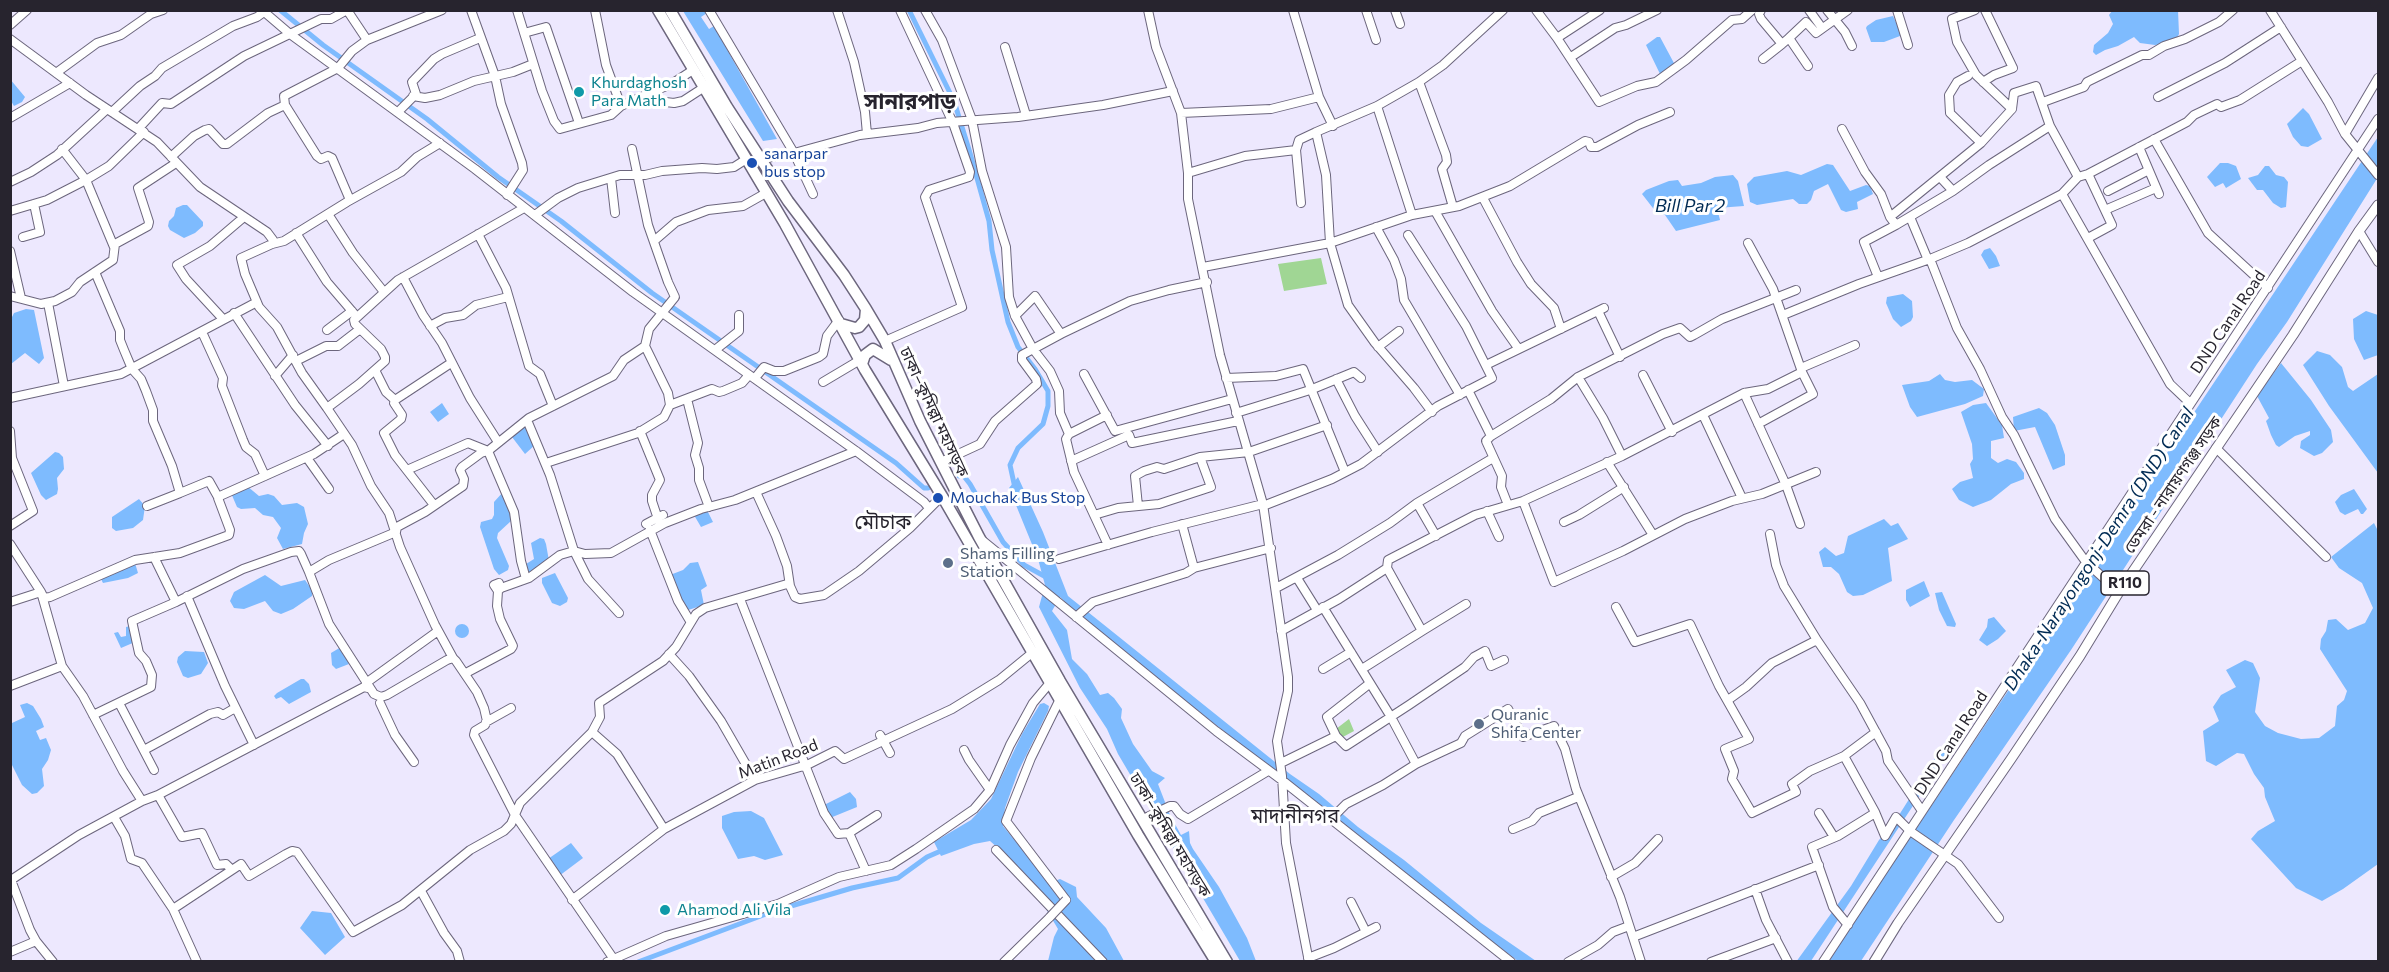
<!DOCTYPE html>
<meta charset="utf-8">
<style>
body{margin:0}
#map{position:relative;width:2389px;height:972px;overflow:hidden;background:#ede8fe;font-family:Commissioner,sans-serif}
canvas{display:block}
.frame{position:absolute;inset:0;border:12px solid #27242e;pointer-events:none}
</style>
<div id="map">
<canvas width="2389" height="972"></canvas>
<div class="frame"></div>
</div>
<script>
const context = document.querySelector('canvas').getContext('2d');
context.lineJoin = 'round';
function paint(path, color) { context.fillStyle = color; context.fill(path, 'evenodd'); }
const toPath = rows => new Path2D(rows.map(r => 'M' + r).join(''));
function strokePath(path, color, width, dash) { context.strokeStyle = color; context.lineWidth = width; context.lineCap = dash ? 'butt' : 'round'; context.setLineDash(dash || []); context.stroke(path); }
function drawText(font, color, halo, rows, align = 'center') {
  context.font = font + ' Commissioner,"Noto Sans Bengali",sans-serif'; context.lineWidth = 6; context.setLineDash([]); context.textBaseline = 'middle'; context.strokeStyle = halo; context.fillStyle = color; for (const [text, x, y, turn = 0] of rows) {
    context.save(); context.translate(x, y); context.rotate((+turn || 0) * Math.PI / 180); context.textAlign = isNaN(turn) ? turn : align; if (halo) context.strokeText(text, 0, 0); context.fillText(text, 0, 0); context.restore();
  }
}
paint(toPath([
 [1321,258,1327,284,1284,291,1278,264],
 [1349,719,1354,731,1341,738,1336,729]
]), '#a0d694');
paint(toPath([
 [2141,10,2178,10,2179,34,2175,42,2155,45,2140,43,2134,37,2118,46,2105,50,2096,55,2093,52,2094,45,2108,33,2113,24,2109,15,2112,11],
 [683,11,705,11,707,13,701,17,709,29,714,26,777,139,763,141],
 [1893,16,1901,33,1900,36,1884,42,1871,42,1866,28,1867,26,1876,20],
 [1657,37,1660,37,1675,65,1661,76,1646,45],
 [10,79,25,97,22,102,14,106,11,101],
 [2303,108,2309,114,2322,139,2308,147,2301,146,2293,137,2287,124],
 [2378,137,2378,177,2287,322,2257,364,2071,650,1954,820,1861,961,1827,962],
 [2220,163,2228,163,2236,166,2241,179,2226,188,2223,183,2215,187,2207,177],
 [1827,164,1833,165,1850,191,1866,185,1870,186,1873,194,1857,202,1858,209,1846,212,1841,210,1828,184,1814,191,1811,200,1807,204,1799,204,1793,199,1757,205,1750,202,1747,184,1754,177,1787,171,1801,175],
 [2265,166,2269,166,2276,175,2284,177,2288,182,2286,207,2281,208,2273,203,2263,190,2257,190,2248,178,2258,175],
 [1733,175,1738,181,1744,206,1717,208,1720,220,1676,231,1665,215,1656,212,1642,194,1646,190,1669,181,1678,180,1682,186,1701,183,1715,177],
 [183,205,187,205,203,222,203,226,195,233,184,238,170,230,168,226,169,221,174,216,176,208],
 [1990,248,1996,256,2000,266,1989,269,1981,255,1984,250],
 [1903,294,1912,301,1913,317,1911,321,1901,327,1893,319,1886,303,1887,297],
 [26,309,34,310,44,358,39,364,25,353,11,364,11,319,14,313],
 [2366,311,2378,315,2378,355,2364,360,2354,339,2353,319],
 [2317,351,2330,355,2342,367,2348,387,2353,391,2378,374,2378,473,2329,406,2303,365],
 [2281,363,2311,400,2331,430,2333,442,2322,453,2314,456,2300,448,2301,441,2310,435,2310,431,2295,436,2279,447,2276,445,2271,435,2266,421,2269,418,2257,396],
 [1940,374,1945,380,1955,382,1972,380,1984,389,1983,396,1965,404,1917,417,1910,407,1902,385,1929,381],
 [442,403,449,414,438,422,430,412],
 [1986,403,2002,425,2004,438,1991,441,1991,458,1998,463,2007,459,2016,462,2024,473,2024,479,2011,484,1991,500,1973,507,1959,500,1952,489,1960,482,1973,478,1970,464,1973,459,1972,444,1961,412,1973,405],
 [2039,408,2047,413,2055,425,2065,455,2065,465,2053,470,2035,427,2014,431,2013,417],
 [527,424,535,445,525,454,512,437],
 [55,452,59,453,63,457,64,469,57,478,58,489,57,494,46,500,41,495,31,473],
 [1018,477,1043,532,1068,596,1290,774,1319,794,1358,827,1404,860,1481,923,1536,961,1518,961,1483,935,1150,673,1085,621,1060,597,1052,611,1067,630,1072,659,1087,674,1100,695,1108,693,1114,698,1122,709,1121,718,1133,744,1152,771,1165,778,1158,784,1170,815,1181,835,1189,831,1190,843,1193,849,1219,887,1247,938,1256,961,1240,961,1118,754,1107,729,1080,688,1039,607,1045,585,1038,559,1009,488],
 [247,486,259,496,268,494,274,496,282,505,297,503,304,507,308,524,304,533,302,544,283,549,277,538,281,528,273,517,263,515,255,508,241,509,237,507,231,493],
 [2354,489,2367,509,2363,514,2361,514,2358,509,2345,515,2340,512,2335,502,2341,495],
 [503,492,511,512,511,521,498,533,497,538,509,566,508,570,499,575,494,569,480,527,481,522,492,519,494,515,494,502],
 [139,499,145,506,143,520,133,528,116,531,112,528,112,517],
 [707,510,713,522,701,527,694,515],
 [1884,519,1891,526,1898,523,1908,539,1888,548,1892,581,1863,595,1853,596,1847,592,1839,574,1831,567,1823,567,1819,552,1825,547,1836,556,1844,553,1848,536],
 [2374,523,2378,531,2378,864,2343,889,2322,901,2296,888,2251,839,2258,831,2275,821,2265,797,2264,788,2254,774,2244,754,2237,753,2216,766,2206,761,2203,731,2219,721,2213,707,2221,695,2236,687,2226,670,2245,660,2253,663,2260,678,2255,712,2265,726,2278,733,2301,739,2319,738,2335,726,2337,706,2344,700,2347,691,2320,649,2321,639,2326,631,2328,620,2336,619,2348,630,2365,623,2373,608,2362,583,2339,568,2331,557],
 [540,538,544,539,546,544,549,561,529,575,526,573,526,564,534,559,531,543],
 [698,562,707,586,701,590,704,605,685,611,670,575,683,570,690,563],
 [135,563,138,573,128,578,103,583,100,577],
 [555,573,568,598,567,602,560,606,552,603,542,583,542,578],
 [265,575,281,586,305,580,312,590,312,596,293,609,281,614,273,611,265,601,244,609,234,608,230,601,234,592],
 [1924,581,1930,596,1910,607,1906,600,1906,590],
 [1942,592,1956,624,1955,627,1947,626,1939,610,1935,593],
 [1994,617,2006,631,1998,639,1987,646,1979,640,1987,627,1988,619],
 '455 631a7 7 0 1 1 14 0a7 7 0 1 1-14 0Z',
 [130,626,135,642,121,648,114,633,118,632,121,637,126,636,126,627],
 [341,647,349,664,336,669,332,665,331,653],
 [185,651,204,652,208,663,201,674,188,678,183,676,177,662,178,657],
 [301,679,304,679,309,684,311,692,289,704,281,697,276,699,274,696,277,693],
 [1978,695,1987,700,1945,757,1811,961,1796,962,1851,886,1879,840,1894,823,1940,750],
 [27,703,33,706,41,719,44,727,36,731,40,740,46,738,51,750,48,760,42,769,44,786,37,793,32,794,22,785,11,763,11,720,12,723,25,717,20,705],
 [1044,703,1049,706,1048,711,1018,772,1005,808,1003,826,1042,873,1052,882,1060,879,1076,887,1077,897,1106,928,1124,961,1048,961,1054,937,1058,929,1036,892,1007,856,990,841,974,844,941,856,934,842,971,820,991,799,1022,734,1040,704],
 [850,792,856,799,857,807,830,818,824,805],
 [751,811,764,818,783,855,765,860,754,856,738,859,722,828,722,816,734,812],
 [571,843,583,858,559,876,548,859],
 [312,911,331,913,345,937,325,955,300,928]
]), '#7ebbfe');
strokePath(toPath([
 [280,10,323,45,427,119,498,177,561,221,652,293,896,463,924,488,928,488],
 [909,10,954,101,970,153,989,221,992,250,1008,322,1018,347,1035,369,1048,391,1048,406,1043,424,1018,448,1010,465,1015,488],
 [959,476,963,475,970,484,1003,542,1024,565,1046,577],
 [638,962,774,911,852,888,898,878,927,857,943,850]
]), '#7ebbfe', 5);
const minor = toPath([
 [262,10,290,34,475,169,633,292,856,451,924,502,929,508],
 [471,10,495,76,501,104,522,163,523,170,507,195],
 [517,10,542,91,554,121,560,129,611,115,621,106,673,83,693,70],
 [595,10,606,65,621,106],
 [709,10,794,153,813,194],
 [837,10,854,62,865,112,867,134],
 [925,10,942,40,972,120,982,171,1006,247,1009,297,1015,316,1033,349,1050,371,1059,391,1060,413,1069,434],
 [1148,10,1156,47,1181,113,1188,173,1188,199,1220,355,1263,504,1288,677,1288,691,1277,741,1282,776,1286,843,1309,962],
 [1293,10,1319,97,1333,126],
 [1366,10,1376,40],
 [1395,10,1400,24],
 [1536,10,1557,38,1600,10],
 [1761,10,1759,14,1761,19,1782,44,1789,38],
 [1809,10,1822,28],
 [1827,10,1845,32,1852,46],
 [1897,10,1908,45],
 [2270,10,2328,102,2345,134,2378,175],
 [10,25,27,10],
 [524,33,546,27,579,123],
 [1557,38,1599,102,1637,86,1656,82,1686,60,1732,20,1742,19,1752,10],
 [10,39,86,95,157,142,200,187,267,232,273,240,272,244],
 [1005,47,1026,115],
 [1571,57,1615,28,1626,25,1657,10],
 [1763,59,1782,44],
 [1808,66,1789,38,1806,22,1816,33,1848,10],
 [56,73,97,43,121,35,151,14,163,10],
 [1968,76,1957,82,1949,95,1950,113,1981,143],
 [1419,82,1446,155,1447,162,1442,169,1453,207],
 [1983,82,1994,75,2013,68,1985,10],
 [413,96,425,98,440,95,474,81,513,72,533,64],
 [2158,97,2225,63,2281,27],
 [640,99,674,103,683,101,703,88],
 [2043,102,2084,87,2087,82,2142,55,2149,55,2164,46,2185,39,2219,22,2233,10],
 [285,105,317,156,321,159,328,156,332,158,350,200],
 [1377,106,1412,215],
 [2012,109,2014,93,2036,86,2050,126,2078,177],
 [112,112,140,86,155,76,162,68,233,26,257,17,264,12],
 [398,112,416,94,412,82,434,59,442,54,480,38],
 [1181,113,1271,109,1319,97],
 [10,118,70,83],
 [138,129,162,103,171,104,244,56,321,19,331,19,347,10,367,40],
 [1842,129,1865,172,1881,194,1890,217,1896,225,1864,242,1878,277],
 [2345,134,2378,78],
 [2154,139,2208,233,2268,288],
 [2139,147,2159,194],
 [1296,150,1301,203],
 [171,157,194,136,205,130,209,129,223,144,227,144,268,113,285,105,284,96,338,68,352,51,367,40,442,10],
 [761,159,794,153,860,135,918,128,937,123,1018,117,1103,105,1173,91],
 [1188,173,1245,156,1296,150,1299,140,1316,132],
 [611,178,615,213],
 [10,182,31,172,57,155,107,109],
 [1953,191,1989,165,2050,126],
 [2108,191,2147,171],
 [2062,194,2170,384,2190,403],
 [1483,198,1517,262,1531,284,1554,308,1561,329],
 [2105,210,2156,188],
 [10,211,47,200,86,180,62,149],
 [1435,211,1492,311,1518,348],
 [328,214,353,253,384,292],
 [535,215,558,198,578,188,620,175,645,175,662,171,702,168,717,169,734,167,745,160],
 [1890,217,1981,143,2012,109,1976,75,1957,42,1952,19,1975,10],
 [1910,217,1928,260],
 [1896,225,1953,191,1940,177],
 [1376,227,1394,260,1401,279,1404,300,1460,395],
 [2359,231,2378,262],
 [296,233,327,282,357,317],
 [478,234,506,288,529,366,540,374,553,406],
 [23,237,40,232,34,204],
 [2088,238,2112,225,2088,174],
 [654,241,676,222,708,210,743,206,766,193],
 [1748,243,1773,289,1802,372,1813,394,1758,424],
 [114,247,86,180,109,166,144,132],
 [10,251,21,298],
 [1930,259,1957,328,1980,369,2002,417,2014,435,2055,519,2086,562,2119,592],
 [1203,267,1330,243,1412,215,1459,206,1510,186,1585,141,1589,142,1591,147,1597,147,1638,125,1670,112],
 [95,272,120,331,120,340,124,350,132,369,141,379,146,391,153,410,153,421,172,466,180,493,209,481,218,497],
 [403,277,423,315,442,343,470,398,498,442],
 [10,296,41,304,55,301,72,292,80,282,113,260,115,244,148,226,149,222,138,188,176,163],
 [48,303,64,386],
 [1598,311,1620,357],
 [234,313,295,405,328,446],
 [1783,315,1859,284,1930,259,1968,243,2062,194,2078,177,2088,174,2187,122,2194,115,2217,104,2221,107,2240,100,2302,61],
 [1015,316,1035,296,1061,334],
 [223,319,186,279,177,265,210,246,244,217],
 [430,326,445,318,463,315,476,305,508,297],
 [327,330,352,311],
 [202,332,223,378,222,386,243,440,246,447,255,454,265,476],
 [885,341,962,307,925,197,929,190,969,177,970,172,953,123,900,10],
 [1378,347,1399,331],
 [715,350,739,331,739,315],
 [296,361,326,346,338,346,360,329],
 [1486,365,1604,308],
 [1801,368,1855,345],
 [375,370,386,392,395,400],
 [1084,374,1115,431,1232,399],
 [1643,375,1672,432],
 [275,376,293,355],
 [1578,377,1603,418,1622,456],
 [755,378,764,367,774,371,784,371,819,357,823,354,827,336,839,320],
 [1226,378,1276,376,1303,369,1345,472],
 [1336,379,1355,416,1378,452],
 [823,382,860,360],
 [1468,390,1491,436,1486,441,1502,476,1501,487,1508,505],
 [1744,393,1786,485,1800,524],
 [10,398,121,374,257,302],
 [687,399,698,443,695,455,699,468,699,480,709,507],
 [670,405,712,389,719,392,723,391,742,383,749,375],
 [327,408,302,373,277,327,259,307,245,274,241,258,272,244,284,241,347,202,401,172,417,157,440,143],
 [1432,412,1414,388,1375,343,1348,305,1330,243,1326,175,1316,132,1377,106,1419,82,1443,65,1503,10],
 [1236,413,1310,390,1354,372,1361,378],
 [1107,415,1069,434,1066,439,1074,472,1108,545],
 [1703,415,1742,498],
 [527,420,550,475,574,551,588,579,619,613],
 [10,431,12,458,33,511,10,526],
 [640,431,660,480,652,495,652,501,660,525],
 [1491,436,1551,399,1578,377,1663,334,1680,328,1690,337,1694,335,1722,319,1796,290],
 [2216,448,2326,557],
 [488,451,481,453,462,467,460,470,464,479,463,486,425,512,397,527,396,532,329,560,309,572,329,624,374,694,381,697,387,695,447,660,453,658,456,661,477,692,484,708,487,721,485,725,475,731,474,735,515,815,613,958],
 [307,458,329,489],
 [1071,461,1129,435,1132,443,1238,421],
 [941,462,980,444,995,421,1037,384,1036,379,1022,360,1022,355,1061,334,1130,301,1169,290,1207,282],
 [1607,462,1653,535],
 [546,463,638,433,664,417,670,405,668,393,645,346],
 [407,470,468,443,488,451],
 [756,492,776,536,787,566,790,586],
 [1523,501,1554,582,1623,551,1685,519,1732,501,1762,494,1816,472],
 [1417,503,1436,536],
 [434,505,395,455,384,433,401,419,402,415,394,403,395,400,451,363],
 [147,506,180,493],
 [1138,506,1135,476,1144,471,1157,467,1164,469,1200,457,1249,452,1327,425],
 [1263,506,1332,479,1361,464,1438,406,1492,378,1466,326,1408,235],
 [1487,511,1499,537],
 [1094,515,1118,508,1159,504,1211,487,1200,457],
 [1564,522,1579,515,1624,487],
 [646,524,663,515],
 [1182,524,1194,568],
 [650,530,678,601,690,621],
 [1770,534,1776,565,1784,586,1817,640],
 [982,540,1216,731,1283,781,1511,962],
 [10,544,41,592,62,666,83,696,123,771,142,801,158,795,182,837,202,833,217,865,226,864,232,870,241,864,249,876,286,854,292,851,297,852,353,932,402,905,470,850,504,831,511,824,520,803,592,732,600,717,599,703,663,661,676,647,696,614,705,608,787,584,790,586,795,597,800,599,824,595,859,571,910,528,942,496],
 [154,557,176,602,243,569,291,552,299,551,301,554,309,572],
 [1059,559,1152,532,1263,504],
 [1297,578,1317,610],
 [526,579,521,561,514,512,488,451,529,418,613,376,624,360,645,346,649,329,675,297,668,282,648,225,632,149],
 [1276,588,1338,555,1390,523,1417,503,1493,458],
 [498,591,501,588,529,578,560,555,574,551,585,554,611,553,665,523,701,509,735,500,856,451],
 [187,596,225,686,254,745],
 [740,599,824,813,838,834,849,833,866,871],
 [10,602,41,592,44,598,50,597,135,560,180,553,229,535,230,530,218,498,220,496,314,454,344,434],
 [1323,607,1391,717,1416,764],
 [1616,607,1635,642,1690,624,1719,686,1749,739,1725,749,1734,771,1732,779,1752,813,1796,792,1792,784,1810,771,1844,756,1876,732],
 [1076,617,1093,602,1186,573,1194,568,1271,548],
 [1281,631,1339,599,1387,568,1388,560,1475,515,1523,501,1622,456,1744,393,1768,389,1802,372],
 [1422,631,1466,604],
 [669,654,689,676,721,721,755,780],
 [453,658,435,625,400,547,389,513,371,486,352,445,327,408,359,384,385,361,385,357,381,349,355,324,354,320,398,280,524,208],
 [1323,669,1351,652],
 [1362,669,1422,631,1387,568],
 [466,673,511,649,513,646,500,619,497,606,498,591,494,585,499,583],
 [366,683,438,631],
 [10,686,62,666],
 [1728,700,1746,687,1772,663,1817,640,1860,703,1886,751,1888,761,1922,811],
 [1059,701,1031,758,1006,821,1066,900],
 [119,703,154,770],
 [380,703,395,735,414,762],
 [93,715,151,687,152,675,146,661,139,653,132,621,176,602],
 [486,722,511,708],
 [592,732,617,754,664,829],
 [880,735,890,753],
 [1336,736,1327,717,1369,684],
 [144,750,210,714,218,712,223,715,235,708],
 [964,750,969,760,990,790],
 [1844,756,1875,812,1885,836,1896,817,1910,831,1958,864,1999,918],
 [1281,763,1336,736,1346,746,1409,705,1465,667,1474,657,1485,651,1491,666,1504,660],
 [158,795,364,687,368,688],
 [1819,813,1834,837],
 [114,817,125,836,131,859,142,863,173,909,197,962],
 [1143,819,1170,806,1174,806,1180,814,1188,819,1268,771],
 [1331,819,1346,804,1383,785,1416,764,1461,743,1465,736,1508,709,1523,737,1554,726,1565,749,1576,789,1620,897,1641,962],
 [1513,829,1532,821,1539,813,1578,797],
 [849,833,877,815],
 [996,850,1103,962],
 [1611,877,1635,863,1658,839],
 [1755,889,1766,920,1788,962],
 [421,891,444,933,457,951,460,962],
 [572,900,664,829,755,780,807,765,835,751,844,759,952,709,999,680,1032,653],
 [1351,902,1366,932],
 [173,909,232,870],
 [1848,925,1833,907,1812,847,1838,836,1875,813],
 [1633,937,1819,865],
 [10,952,36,941],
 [1308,958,1334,948,1376,927],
 [53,962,36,941,30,930,11,880,79,835,142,801],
 [607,962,666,936,778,904,839,877,891,865,916,849,974,809,990,790,1010,745,1033,703,1049,684],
 [1004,962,1050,917],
 [1568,962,1598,945,1613,932,1629,926],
 [1711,962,1776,938],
 [1823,962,2378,119]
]);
const major = toPath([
 [1874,962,1898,923,2011,759,2080,656,2119,592,2293,335,2359,231,2378,205]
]);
const highway = toPath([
 [658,10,785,224,865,370,942,496,1138,835,1216,962],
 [670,10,727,107,788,201,844,275,866,309,885,341,920,421,979,537,1060,681,1227,962],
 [841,324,855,328,859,327,865,320,866,309],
 [862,364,865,355,873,349,891,360]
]);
strokePath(minor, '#6c667d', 10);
strokePath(major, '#6c667d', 11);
strokePath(highway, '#6c667d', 13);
strokePath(minor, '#fff', 8);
strokePath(major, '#fff', 9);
strokePath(highway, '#fff', 10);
const minorBridge = toPath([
 [1050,917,1066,900]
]);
strokePath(minorBridge, '#6c667d', 10, []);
strokePath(minorBridge, '#fff', 8);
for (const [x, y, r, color] of [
 [579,92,6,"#0f9aa8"],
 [752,163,6,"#1a4fb4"],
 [938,498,6,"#1a4fb4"],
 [948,563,6,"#5c6f8a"],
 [1479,724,6,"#5c6f8a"],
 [665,910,6,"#0f9aa8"]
]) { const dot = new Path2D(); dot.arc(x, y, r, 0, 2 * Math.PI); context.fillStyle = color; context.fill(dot); strokePath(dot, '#fff', 2); }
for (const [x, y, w] of [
 [2125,583,48]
]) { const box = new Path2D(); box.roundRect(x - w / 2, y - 12, w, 24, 4.5); context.fillStyle = '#fff'; context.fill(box); strokePath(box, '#27242e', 1.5); }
drawText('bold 15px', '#27242e', null, [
 ["R110",2125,583]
]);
drawText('16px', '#0d838f', '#fff', [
 ["Khurdaghosh",591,83],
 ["Para Math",591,101],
 ["Ahamod Ali Vila",677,910]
], 'left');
drawText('16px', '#164399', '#fff', [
 ["sanarpar",764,154],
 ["bus stop",764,172],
 ["Mouchak Bus Stop",950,498]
], 'left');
drawText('16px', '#27242e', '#fff', [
 ["DND Canal Road",2228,322,-56],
 ["ঢাকা–কুমিল্লা মহাসড়ক",934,412,65],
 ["ডেমরা - নারায়ণগঞ্জ সড়ক",2173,485,-56],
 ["DND Canal Road",1951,743,-57],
 ["Matin Road",778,759,-21],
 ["ঢাকা–কুমিল্লা মহাসড়ক",1170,835,59]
]);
drawText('16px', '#4e5e75', '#fff', [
 ["Shams Filling",960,554],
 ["Station",960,572],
 ["Quranic",1491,715],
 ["Shifa Center",1491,733]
], 'left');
drawText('italic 18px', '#002b54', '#fff', [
 ["Bill Par 2",1690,206],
 ["Dhaka-Narayongonj-Demra (DND) Canal",2099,549,-57]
]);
drawText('20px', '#27242e', '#fff', [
 ["মৌচাক",883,522],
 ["মাদানীনগর",1295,816]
]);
drawText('bold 22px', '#27242e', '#fff', [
 ["সানারপাড়",910,102]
]);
</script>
